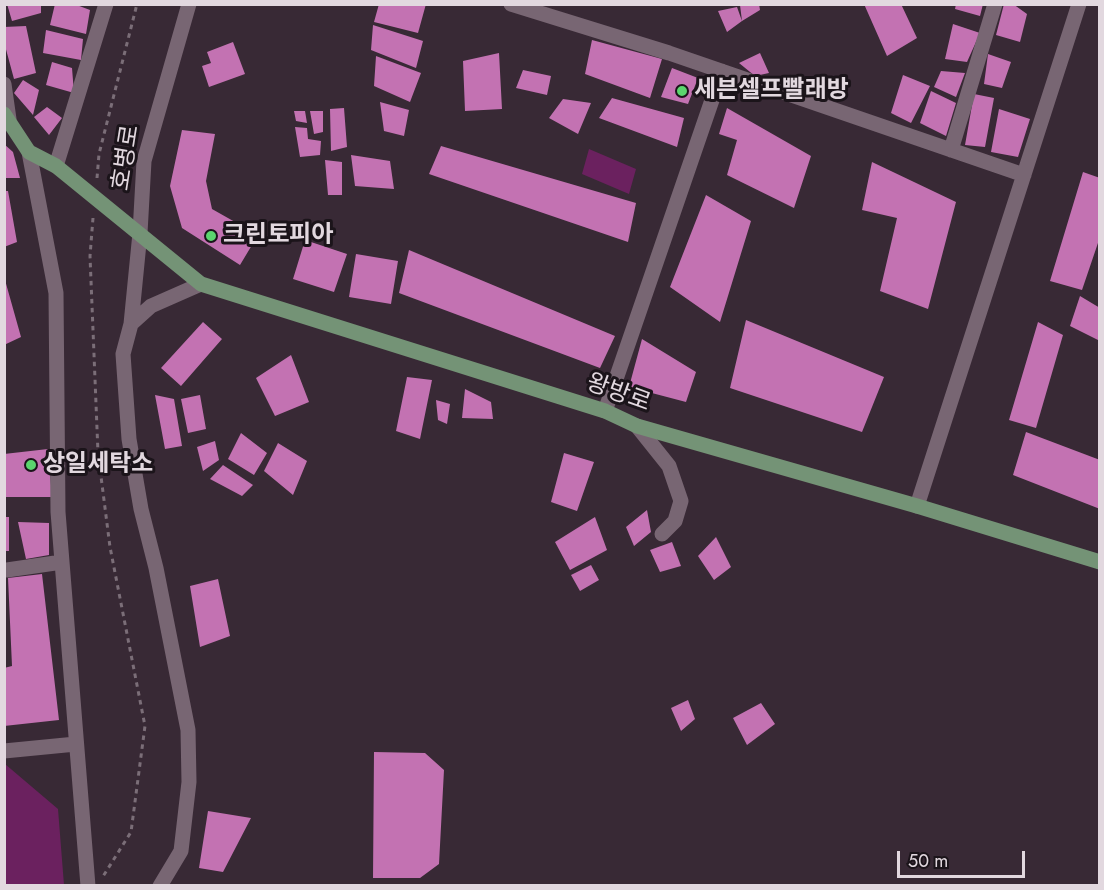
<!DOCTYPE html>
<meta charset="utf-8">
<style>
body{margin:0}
#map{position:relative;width:1104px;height:890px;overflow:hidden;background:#382935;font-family:Jost,sans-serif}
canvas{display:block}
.frame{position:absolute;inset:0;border:6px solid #e2d8df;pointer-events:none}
.scale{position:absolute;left:897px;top:851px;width:128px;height:27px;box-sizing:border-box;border:3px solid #e2d8df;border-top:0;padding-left:8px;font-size:18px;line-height:21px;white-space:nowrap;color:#e2d8df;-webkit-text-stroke:4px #1b141a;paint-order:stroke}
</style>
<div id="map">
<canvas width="1104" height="890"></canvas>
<div class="frame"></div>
<div class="scale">50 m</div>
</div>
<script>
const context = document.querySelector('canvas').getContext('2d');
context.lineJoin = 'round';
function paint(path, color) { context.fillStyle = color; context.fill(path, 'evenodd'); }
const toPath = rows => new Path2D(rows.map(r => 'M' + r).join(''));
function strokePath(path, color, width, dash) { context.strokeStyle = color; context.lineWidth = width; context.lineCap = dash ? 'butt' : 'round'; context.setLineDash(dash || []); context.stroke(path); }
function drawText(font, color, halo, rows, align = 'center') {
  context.font = font + ' Jost,"Noto Sans KR",sans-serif'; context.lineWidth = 6; context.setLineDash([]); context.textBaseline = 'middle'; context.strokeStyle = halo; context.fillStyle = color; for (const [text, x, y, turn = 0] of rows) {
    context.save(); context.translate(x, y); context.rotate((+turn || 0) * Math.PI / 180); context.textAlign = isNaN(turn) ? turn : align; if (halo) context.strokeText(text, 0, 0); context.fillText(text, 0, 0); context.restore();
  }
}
paint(toPath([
 [589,149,636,169,629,194,582,174],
 [5,764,58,809,64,885,5,885]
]), '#6b215f');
paint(toPath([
 [7,4,41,4,41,13,12,21],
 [55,4,74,4,90,10,86,34,50,25],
 [379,4,426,4,418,33,374,22],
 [759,4,760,10,742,21,740,5],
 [864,4,901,4,917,38,887,56],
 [956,4,983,4,980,16,955,9],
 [1004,4,1013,4,1027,14,1020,42,996,35],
 [737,7,742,21,727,32,718,11],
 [953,24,980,33,967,62,945,59],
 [373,25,423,41,416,68,371,50],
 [26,26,36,73,14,79,4,42,4,27],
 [46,30,83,39,81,60,43,53],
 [592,40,662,59,650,98,585,74],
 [233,42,245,74,209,87,202,66,211,63,207,52],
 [499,53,502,109,465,111,463,61],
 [760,53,769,73,755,76,739,63],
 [988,54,1011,62,1002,88,984,84],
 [376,56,421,73,410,102,374,86],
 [52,62,72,68,74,93,46,85],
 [672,68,698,78,688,104,661,97],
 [523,70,551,76,547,95,516,88],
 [941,71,965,73,956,97,934,87],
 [903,75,930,86,911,123,891,113],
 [23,80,39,90,33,115,14,93],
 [931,91,956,103,946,136,920,123],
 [974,94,994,98,985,147,965,145],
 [612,98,684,118,677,147,599,118],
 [563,99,591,103,578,134,549,118],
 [380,102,409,110,404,136,384,131],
 [47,107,62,118,49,135,34,117],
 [344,108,347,147,331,151,330,109],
 [727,108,811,156,794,208,727,175,737,140,719,134],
 [999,109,1030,119,1018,157,991,152],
 [294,111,305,111,307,123,296,121],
 [310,111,323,111,323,132,314,134],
 [295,127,307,128,308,139,321,141,320,155,300,157],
 [182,130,215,134,206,181,212,209,258,235,240,265,182,228,170,186],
 [4,144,13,152,20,178,4,178],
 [441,146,636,203,628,242,429,174],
 [351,155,390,161,394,189,355,186],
 [325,160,342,162,342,195,328,195],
 [872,162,956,202,928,309,880,291,897,218,862,210],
 [1083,172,1100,178,1100,237,1082,290,1050,281],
 [4,191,8,191,17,242,4,247],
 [706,195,751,221,720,322,670,287],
 [305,240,347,254,334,292,293,279],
 [409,250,615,336,600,368,399,293],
 [356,254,398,261,391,304,349,297],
 [5,280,21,337,4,345,4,281],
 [1080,296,1100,308,1100,341,1070,326],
 [746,320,884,377,862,432,730,388],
 [203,322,222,339,181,386,161,368],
 [1038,322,1063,335,1036,428,1009,420],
 [642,339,696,372,686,402,629,387],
 [291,355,309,402,275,416,256,378],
 [407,377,432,380,420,439,396,431],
 [465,389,491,402,493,419,462,418],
 [155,395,174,399,182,446,165,449],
 [200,395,206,429,188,433,181,399],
 [436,400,450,404,447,424,438,420],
 [1026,432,1100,460,1100,509,1013,475],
 [241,433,267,453,254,475,228,459],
 [215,441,219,460,203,471,197,447],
 [278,443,307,461,293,495,264,471],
 [48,449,52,497,4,497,4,454],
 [564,453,594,462,577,511,551,502],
 [223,465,253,485,242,496,210,479],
 [647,510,651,532,634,546,626,527],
 [4,517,9,517,9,551,4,551],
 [595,517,607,550,570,570,555,542],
 [18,522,49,523,49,555,26,559],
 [716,537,731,567,714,580,698,556],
 [672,542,681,566,660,572,650,550],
 [591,565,599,580,580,591,571,575],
 [42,574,59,720,4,726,4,668,12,666,8,578],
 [218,579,230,636,200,647,190,586],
 [688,700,695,719,681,731,671,708],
 [761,703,775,724,747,745,733,718],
 [374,752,425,753,444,770,439,864,420,878,373,878],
 [208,811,251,818,223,872,199,868]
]), '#c372b2');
strokePath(toPath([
 [97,178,99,154,137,4],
 [93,218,90,256,98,453,110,547,145,726,131,832,102,878]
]), '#7b6e78', 3, [4.5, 4.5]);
strokePath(toPath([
 [511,4,669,53,1024,175],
 [4,84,9,119],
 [951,150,995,4],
 [29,152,56,293,58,512,88,886],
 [56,166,106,4],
 [131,324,140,233,144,161,189,4],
 [605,411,722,71],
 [637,426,669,466,681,501,675,521,662,534],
 [917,506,1079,4],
 [7,570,62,562],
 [4,751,76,744],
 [160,886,181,851,189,782,188,730,156,568,141,509,129,439,123,354,131,324,151,306,201,284]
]), '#786673', 15);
strokePath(toPath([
 [4,114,29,152,56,166,201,284,605,411,637,426,917,506,1100,562]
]), '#749376', 15);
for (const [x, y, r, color] of [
 [682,91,6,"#5bd56e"],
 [211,236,6,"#5bd56e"],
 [31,465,6,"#5bd56e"]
]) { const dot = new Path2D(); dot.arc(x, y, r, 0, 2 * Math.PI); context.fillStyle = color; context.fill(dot); strokePath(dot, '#1b141a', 2); }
drawText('bold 24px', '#e2d8df', '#1b141a', [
 ["세븐셀프빨래방",694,91],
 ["크린토피아",223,236],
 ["상일세탁소",43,465]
], 'left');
drawText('24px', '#e2d8df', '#1b141a', [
 ["호병로",127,158,-81],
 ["왕방로",618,394,20]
]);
</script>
